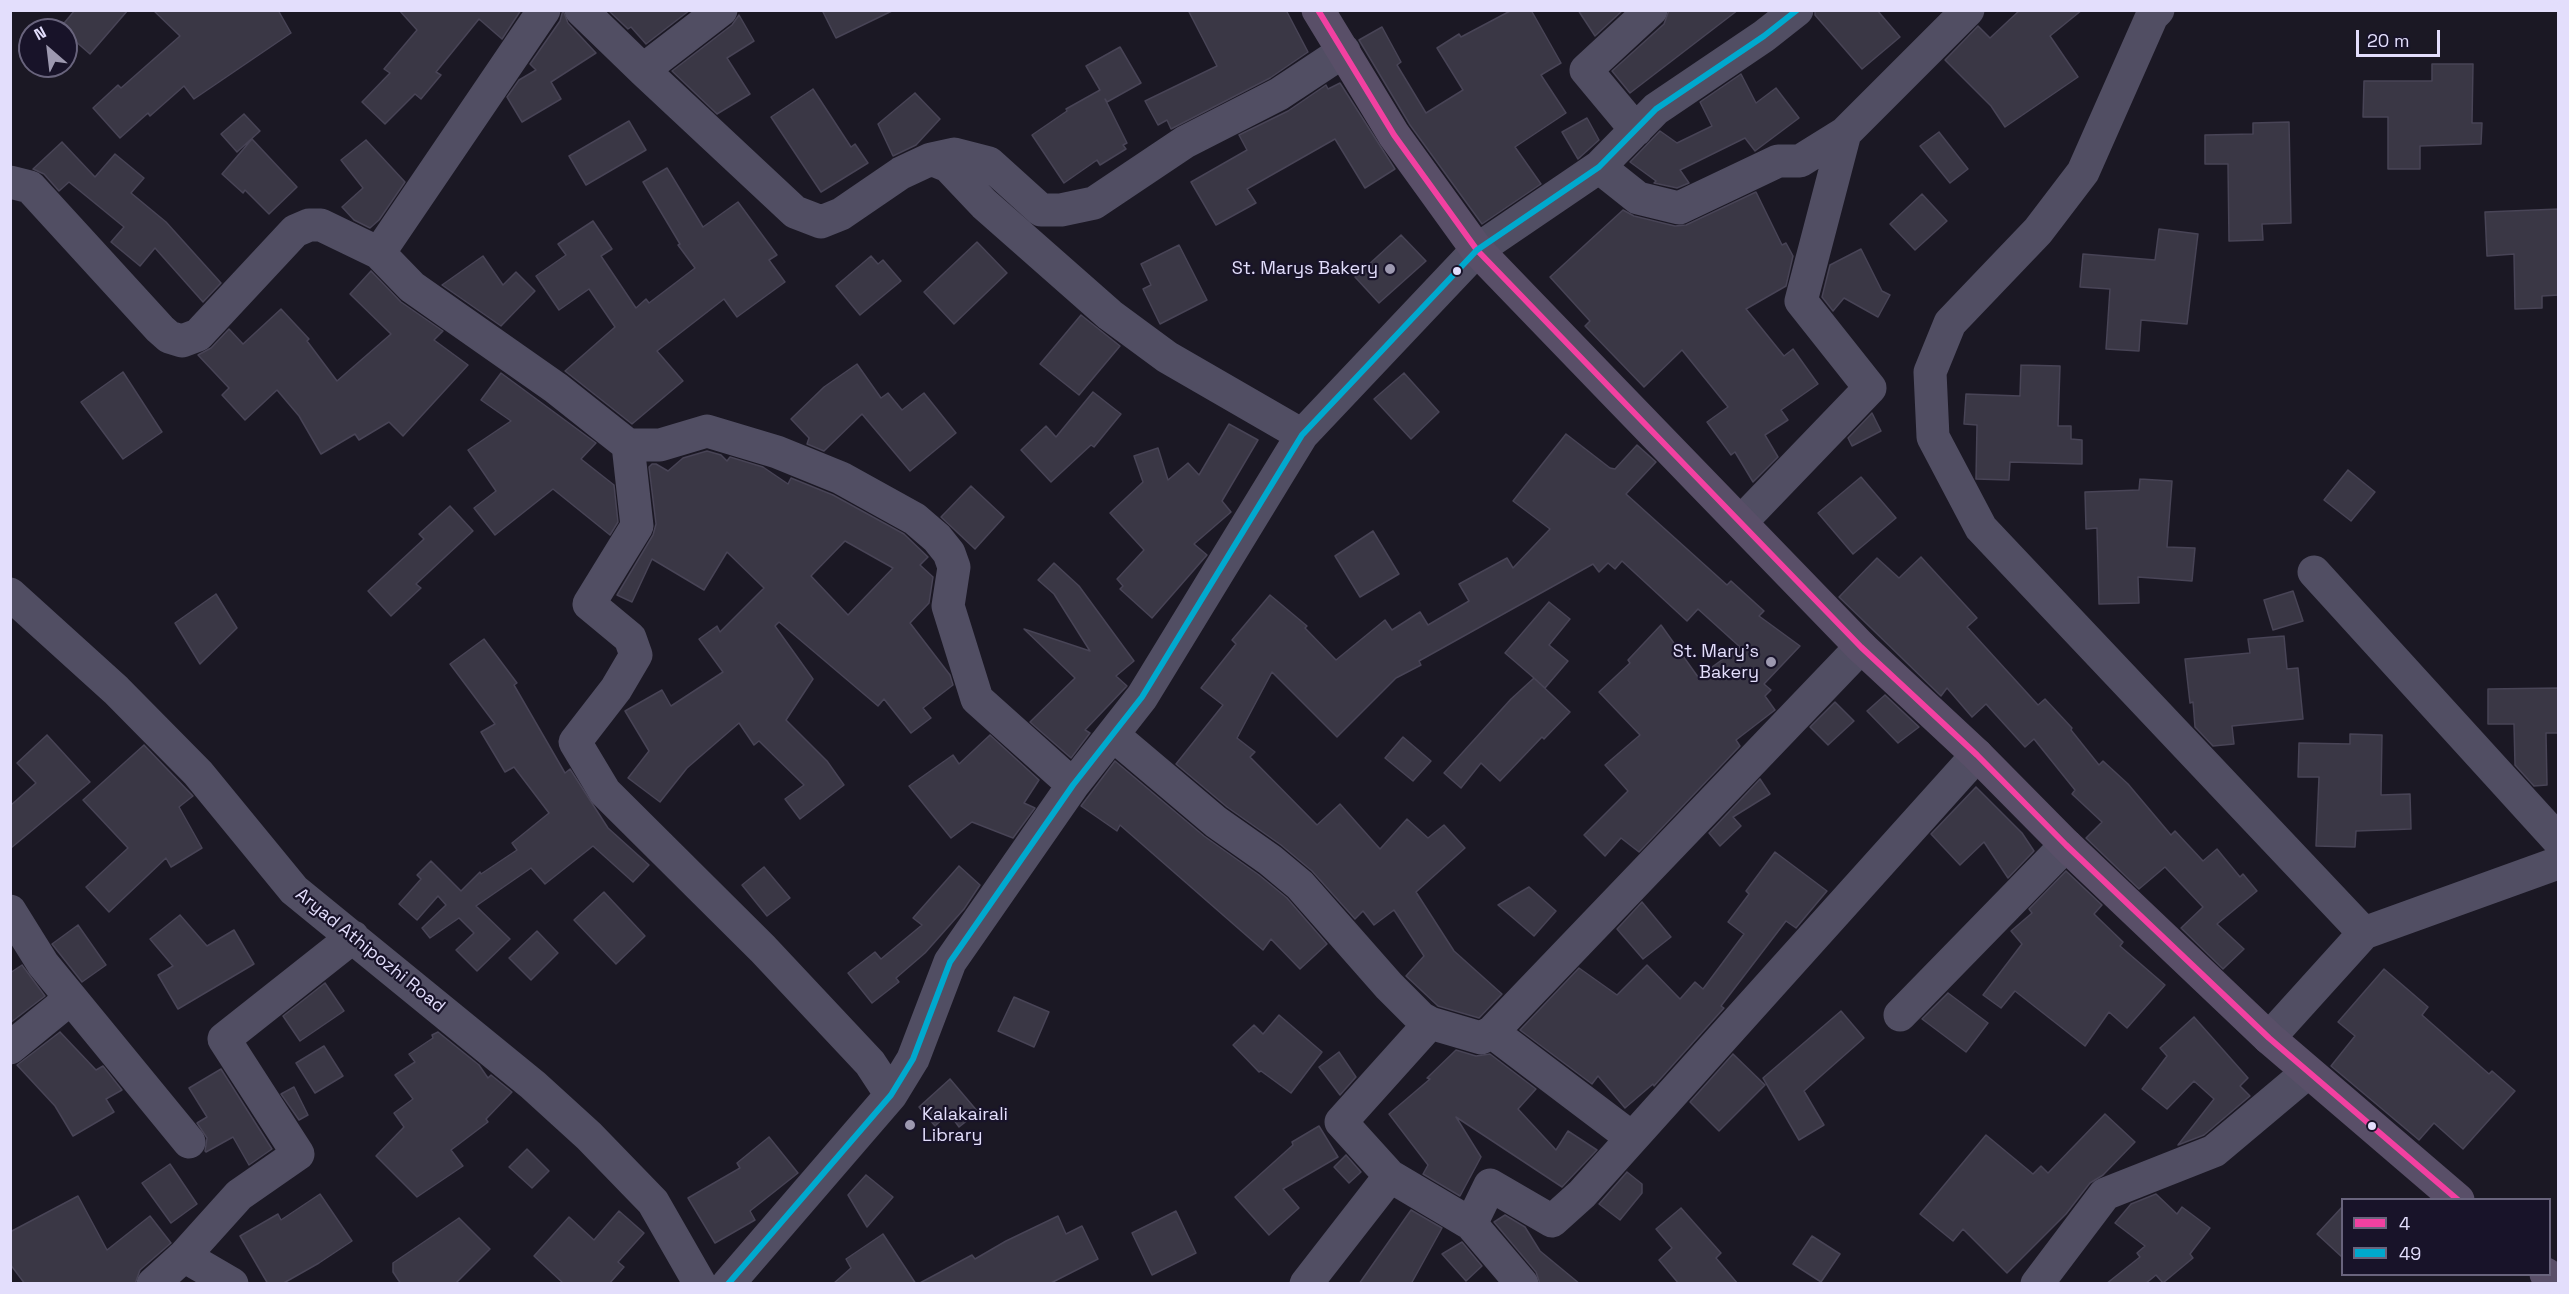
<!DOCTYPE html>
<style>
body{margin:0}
#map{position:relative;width:2569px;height:1294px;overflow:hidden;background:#1b1824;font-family:"Space Grotesk",sans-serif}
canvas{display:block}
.frame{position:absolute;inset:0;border:12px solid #e3defc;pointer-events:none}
.legend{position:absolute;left:2341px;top:1198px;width:210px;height:78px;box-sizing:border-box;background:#181329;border:2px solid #69647d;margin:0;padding:8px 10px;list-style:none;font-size:18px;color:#e3defc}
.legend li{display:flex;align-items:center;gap:12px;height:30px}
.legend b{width:30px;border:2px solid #69647d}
.north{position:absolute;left:18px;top:18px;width:60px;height:60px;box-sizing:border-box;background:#181329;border:2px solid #69647d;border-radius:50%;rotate:332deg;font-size:16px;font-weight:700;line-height:24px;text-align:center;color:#e3defc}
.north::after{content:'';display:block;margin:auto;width:21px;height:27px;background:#9d99b0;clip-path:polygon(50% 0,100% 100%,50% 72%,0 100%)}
.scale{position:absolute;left:2356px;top:30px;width:84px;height:27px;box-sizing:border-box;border:3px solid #e3defc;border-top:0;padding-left:8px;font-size:18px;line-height:21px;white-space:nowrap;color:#e3defc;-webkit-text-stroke:4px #181329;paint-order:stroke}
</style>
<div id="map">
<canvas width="2569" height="1294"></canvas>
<div class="frame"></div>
<ul class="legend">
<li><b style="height:8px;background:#f240a1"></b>4</li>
<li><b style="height:8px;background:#00a9ce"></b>49</li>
</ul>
<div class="north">N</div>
<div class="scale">20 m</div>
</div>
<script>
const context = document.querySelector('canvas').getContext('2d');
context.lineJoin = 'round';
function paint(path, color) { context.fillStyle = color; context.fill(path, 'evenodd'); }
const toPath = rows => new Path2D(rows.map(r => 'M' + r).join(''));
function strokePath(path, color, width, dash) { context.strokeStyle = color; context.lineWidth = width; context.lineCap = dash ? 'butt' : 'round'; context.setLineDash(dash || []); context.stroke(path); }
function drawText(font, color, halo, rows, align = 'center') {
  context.font = font + ' "Space Grotesk",sans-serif'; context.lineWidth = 4.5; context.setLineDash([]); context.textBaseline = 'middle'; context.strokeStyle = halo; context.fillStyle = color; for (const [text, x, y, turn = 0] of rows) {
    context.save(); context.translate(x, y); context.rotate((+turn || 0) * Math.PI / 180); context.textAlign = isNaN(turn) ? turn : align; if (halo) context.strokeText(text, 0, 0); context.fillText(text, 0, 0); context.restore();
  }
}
const building = toPath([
 [75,10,128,10,90,54,66,33,66,30,60,28,75,10],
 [153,10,278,10,291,33,194,99,184,86,150,116,148,113,120,138,93,108,118,85,121,88,180,36,153,10],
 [399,10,521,10,502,39,479,19,436,72,441,75,421,99,415,94,385,124,362,102,390,73,384,69,417,30,399,10],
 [563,10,568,23,596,53,551,82,561,99,522,122,507,97,519,80,536,70,530,64,560,21,563,10],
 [608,10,690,10,646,44,631,27,628,29,608,10],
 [822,10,894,10,836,38,822,10],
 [1188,10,1286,10,1308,52,1270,78,1171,129,1167,120,1158,125,1145,101,1217,66,1188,10],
 [1512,10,1531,10,1561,63,1541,75,1566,113,1515,147,1541,184,1482,224,1410,125,1359,40,1382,27,1401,62,1397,65,1426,113,1463,90,1437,48,1459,34,1461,37,1512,10],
 [1578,10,1623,10,1595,36,1578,10],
 [1669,10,1738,10,1630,93,1612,71,1664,24,1669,10],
 [1815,10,1877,10,1900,37,1862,69,1815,15,1815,10],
 [2020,10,2082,10,2050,36,2078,77,2005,127,1991,106,1945,60,1978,26,1990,38,2020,10],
 [739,15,754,41,727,58,750,94,717,114,672,71,732,25,739,15],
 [1120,47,1141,83,1107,102,1105,99,1127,143,1123,145,1126,149,1100,165,1097,160,1064,183,1032,135,1067,111,1066,109,1100,90,1086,66,1120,47],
 [2432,64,2473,64,2472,123,2482,123,2481,144,2420,146,2420,169,2388,169,2388,117,2363,117,2364,81,2432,81,2432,64],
 [1741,74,1756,103,1776,88,1799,118,1755,151,1745,138,1680,170,1689,183,1677,188,1654,183,1656,181,1630,162,1660,131,1677,143,1712,126,1700,102,1741,74],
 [1340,83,1395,169,1365,188,1335,139,1247,189,1256,203,1216,225,1191,182,1247,150,1239,135,1288,111,1326,85,1328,89,1340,83],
 [813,89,851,147,855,144,868,163,821,192,771,117,813,89],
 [915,93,940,119,916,145,893,156,878,124,915,93],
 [244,114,260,131,237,152,221,134,244,114],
 [1587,118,1599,140,1578,159,1562,132,1587,118],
 [629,121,646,150,586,185,569,156,629,121],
 [2289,122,2291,223,2262,224,2263,240,2229,241,2228,164,2205,164,2205,135,2253,134,2253,123,2289,122],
 [1939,132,1968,169,1950,183,1920,146,1939,132],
 [252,139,297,187,269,214,245,190,243,193,222,174,252,139],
 [366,140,405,182,379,220,370,228,354,220,342,207,363,188,341,160,366,140],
 [62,142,95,177,115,154,144,178,131,193,166,222,221,283,203,302,155,248,140,266,111,242,124,227,69,182,59,191,44,174,33,169,62,142],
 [667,168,703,227,738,202,777,255,769,260,785,282,737,317,724,299,657,351,683,381,632,424,565,371,615,327,589,289,559,310,536,276,566,255,558,244,593,221,612,249,601,256,636,308,646,299,649,303,695,268,678,245,680,244,643,182,667,168],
 [1756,192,1782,245,1786,243,1793,256,1786,286,1746,309,1784,356,1793,349,1818,384,1781,410,1788,420,1765,435,1778,457,1753,482,1735,452,1731,455,1707,422,1728,407,1682,350,1644,387,1585,326,1590,321,1550,277,1623,210,1634,216,1675,226,1686,225,1756,192],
 [1922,194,1947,221,1915,250,1890,224,1922,194],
 [2559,209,2559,295,2542,296,2542,308,2515,309,2514,254,2487,256,2485,212,2559,209],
 [2159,229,2198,234,2187,324,2141,320,2139,351,2106,349,2110,289,2080,287,2083,254,2155,260,2159,229],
 [1401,235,1426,261,1379,303,1355,277,1401,235],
 [977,242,1007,273,954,324,924,292,977,242],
 [1179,245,1207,300,1160,324,1143,289,1151,285,1141,264,1179,245],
 [1861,249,1882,291,1890,295,1878,317,1844,298,1833,311,1822,297,1830,265,1861,249],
 [483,256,503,285,516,272,535,291,501,326,442,285,483,256],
 [871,256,878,264,883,260,901,281,860,315,836,286,871,256],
 [371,271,401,302,443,331,434,340,468,365,403,436,389,422,359,440,355,434,321,454,299,416,277,390,245,420,222,395,229,388,198,355,211,348,229,329,243,344,281,309,309,339,307,341,337,381,391,334,350,294,371,271],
 [1081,315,1120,346,1079,395,1040,364,1081,315],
 [857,364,881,398,888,393,902,410,924,393,956,433,910,471,862,414,824,451,807,444,809,438,791,419,824,387,857,364],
 [2021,365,2060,366,2058,426,2071,426,2071,439,2082,440,2082,464,2010,462,2009,480,1976,479,1977,425,1964,424,1966,394,2020,396,2021,365],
 [123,372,162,432,123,459,81,402,123,372],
 [501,373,596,443,581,459,614,485,618,522,610,535,553,489,495,535,474,508,496,491,468,450,511,421,481,400,501,373],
 [1404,373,1439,412,1411,439,1374,399,1404,373],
 [1093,392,1121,414,1094,447,1091,445,1051,482,1021,450,1046,426,1056,437,1093,392],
 [1872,413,1881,431,1852,446,1848,438,1872,413],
 [1229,424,1258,440,1222,501,1231,512,1194,544,1207,555,1152,618,1120,589,1123,586,1117,579,1144,550,1110,513,1143,482,1134,456,1158,448,1168,480,1188,463,1199,475,1229,424],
 [1566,434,1610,468,1615,469,1637,445,1656,462,1626,494,1727,585,1731,581,1764,611,1759,616,1800,646,1764,684,1771,690,1765,696,1775,710,1736,740,1740,746,1639,852,1621,838,1605,856,1584,835,1628,791,1605,765,1640,735,1599,692,1630,663,1628,660,1661,625,1698,677,1740,647,1698,609,1687,621,1622,561,1615,569,1608,563,1599,572,1593,564,1419,661,1421,665,1396,678,1337,737,1272,672,1237,738,1255,752,1250,757,1317,825,1340,804,1380,849,1407,819,1428,838,1444,825,1465,848,1416,892,1454,951,1502,994,1479,1018,1438,1006,1406,976,1424,956,1394,910,1374,925,1363,911,1355,919,1312,871,1281,845,1227,807,1176,764,1223,705,1201,688,1236,644,1232,640,1270,595,1307,626,1305,628,1336,660,1385,620,1392,630,1420,612,1428,625,1469,601,1459,584,1507,558,1513,568,1550,529,1513,501,1566,434],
 [707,451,721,455,727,461,730,457,763,467,788,484,791,478,833,495,904,534,928,557,920,565,933,577,929,603,910,623,950,675,953,685,923,708,931,718,911,733,884,699,878,706,779,622,775,626,813,679,786,720,827,761,844,785,800,819,785,799,804,785,759,741,754,745,739,723,687,768,660,802,628,778,649,751,625,711,662,690,671,706,723,672,699,639,717,626,720,632,764,588,727,552,704,590,652,559,632,602,617,595,653,535,656,524,649,467,652,464,656,464,668,471,683,458,707,451],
 [845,541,893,568,848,615,811,576,845,541],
 [2348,470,2375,492,2351,521,2324,500,2348,470],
 [1861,477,1896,518,1853,554,1818,513,1861,477],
 [2140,479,2172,481,2167,547,2195,548,2192,581,2138,577,2139,603,2099,604,2097,528,2086,529,2085,492,2139,490,2140,479],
 [971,486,1004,517,975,549,941,517,971,486],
 [450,506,473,531,416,584,421,588,391,616,368,591,424,539,419,534,450,506],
 [1373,531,1399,574,1360,597,1335,556,1373,531],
 [1921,557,1977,618,1967,627,2038,705,2045,699,2072,728,2071,730,2099,765,2103,761,2128,784,2171,835,2175,831,2203,861,2217,849,2240,877,2243,874,2257,891,2217,924,2244,949,2223,969,2181,928,2203,907,2165,867,2139,889,2086,838,2102,822,2072,794,2075,790,2034,739,2025,747,1986,704,1972,717,1947,688,1941,696,1839,597,1877,558,1899,578,1921,557],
 [1054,563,1079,586,1134,661,1116,676,1127,686,1085,730,1090,733,1071,758,1030,722,1075,678,1024,629,1090,651,1054,594,1038,580,1054,563],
 [2293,591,2303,621,2273,630,2264,600,2293,591],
 [216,594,237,628,200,664,175,623,216,594],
 [1549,602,1570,619,1549,645,1568,661,1545,688,1535,679,1570,712,1544,739,1542,737,1500,781,1481,763,1461,788,1444,773,1511,699,1534,678,1505,653,1549,602],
 [2284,636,2287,669,2298,668,2303,719,2232,726,2234,744,2213,746,2195,727,2193,702,2190,703,2185,659,2250,653,2248,639,2284,636],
 [484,639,517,683,514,685,565,773,570,769,608,828,649,865,633,882,593,846,545,884,531,868,476,906,510,939,477,971,456,950,474,933,459,918,430,938,422,928,446,905,438,896,417,920,399,904,421,879,417,875,431,861,461,891,480,872,481,874,517,850,512,843,549,813,514,767,505,772,481,732,495,724,450,664,484,639],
 [2559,688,2559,733,2546,733,2547,785,2534,786,2515,765,2514,724,2488,724,2488,689,2559,688],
 [1885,695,1919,727,1898,743,1867,711,1885,695],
 [1835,702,1854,721,1828,745,1810,727,1835,702],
 [2350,734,2382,735,2381,795,2410,794,2411,829,2356,831,2355,847,2316,846,2319,777,2298,777,2299,743,2350,744,2350,734],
 [47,735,90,782,11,848,11,805,36,783,17,763,47,735],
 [990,735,1039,780,1024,803,1035,808,1013,838,972,822,951,838,909,786,953,755,959,764,990,735],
 [1403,737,1431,761,1413,781,1385,758,1403,737],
 [144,745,193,796,179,807,202,848,171,867,166,858,109,912,86,887,128,848,83,800,144,745],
 [1115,761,1204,836,1259,875,1287,898,1327,944,1300,969,1271,939,1263,950,1120,825,1117,831,1081,806,1115,761],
 [1760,779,1770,794,1733,817,1741,826,1720,846,1709,833,1760,779],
 [1976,787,2022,833,2034,851,2008,878,1984,842,1960,865,1931,834,1976,787],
 [1775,852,1827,891,1796,928,1786,921,1721,1006,1724,1008,1654,1086,1653,1084,1625,1108,1598,1076,1592,1084,1520,1030,1579,968,1617,995,1647,965,1680,999,1695,982,1703,989,1744,934,1728,922,1749,894,1746,891,1775,852],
 [959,866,980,885,964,909,925,953,896,978,899,982,872,1003,848,973,875,952,881,959,922,925,913,918,959,866],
 [764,867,790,898,767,916,742,885,764,867],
 [2066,871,2102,905,2094,914,2123,942,2120,946,2165,985,2127,1028,2109,1012,2085,1046,2015,991,2001,1008,1983,995,2022,944,2011,931,2032,913,2029,909,2066,871],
 [1529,887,1556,911,1534,936,1498,905,1529,887],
 [604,892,645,936,616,964,574,920,604,892],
 [1642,902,1671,937,1643,959,1617,929,1642,902],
 [180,915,207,946,234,930,254,964,178,1009,158,975,173,966,150,939,180,915],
 [78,925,106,965,82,982,52,944,78,925],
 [537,931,558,953,531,980,509,958,537,931],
 [22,965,45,996,10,1023,10,973,22,965],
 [2384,969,2428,1007,2422,1015,2489,1074,2492,1071,2515,1091,2463,1149,2434,1123,2419,1140,2331,1066,2355,1036,2338,1022,2384,969],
 [325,983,344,1011,300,1041,283,1016,325,983],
 [1948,993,1988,1023,1966,1052,1922,1019,1948,993],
 [1014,997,1049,1012,1034,1047,998,1031,1014,997],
 [1841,1011,1864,1038,1804,1091,1824,1125,1799,1140,1763,1078,1841,1011],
 [1279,1015,1322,1052,1291,1093,1261,1071,1259,1072,1233,1045,1254,1025,1263,1034,1279,1015],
 [2194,1017,2248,1078,2240,1086,2250,1096,2204,1135,2178,1145,2214,1099,2194,1081,2167,1109,2142,1089,2167,1056,2160,1048,2194,1017],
 [60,1032,96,1070,103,1066,122,1090,106,1099,114,1112,73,1136,55,1106,17,1065,60,1032],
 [438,1032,479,1065,488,1078,491,1075,512,1092,486,1119,488,1122,451,1150,463,1166,417,1197,376,1156,404,1127,394,1113,413,1099,395,1075,415,1062,409,1054,433,1038,432,1035,438,1032],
 [324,1046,343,1076,315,1093,296,1063,324,1046],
 [1456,1050,1476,1056,1490,1054,1536,1089,1518,1109,1556,1150,1568,1131,1597,1150,1562,1187,1456,1117,1481,1157,1460,1196,1423,1174,1428,1165,1389,1114,1430,1079,1427,1078,1456,1050],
 [1339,1052,1356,1077,1340,1095,1319,1067,1339,1052],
 [1733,1054,1765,1085,1719,1131,1690,1102,1733,1054],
 [221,1069,272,1149,249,1165,233,1137,206,1152,205,1151,207,1138,197,1123,207,1117,189,1088,221,1069],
 [950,1079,978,1112,959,1127,949,1113,935,1126,919,1107,950,1079],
 [294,1087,308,1115,299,1120,281,1094,294,1087],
 [2105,1114,2135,1142,2103,1175,2090,1183,2066,1214,2007,1273,1963,1229,1953,1241,1920,1214,1986,1135,2033,1174,2041,1166,2048,1173,2105,1114],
 [1319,1126,1338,1157,1283,1189,1299,1208,1269,1235,1235,1197,1293,1145,1292,1142,1319,1126],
 [769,1137,798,1173,750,1211,755,1220,715,1243,688,1198,740,1168,737,1163,769,1137],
 [527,1149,549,1171,532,1188,509,1167,527,1149],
 [1346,1155,1361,1172,1349,1183,1334,1167,1346,1155],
 [170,1164,197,1204,171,1223,142,1183,170,1164],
 [1627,1172,1642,1184,1642,1193,1620,1220,1599,1204,1627,1172],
 [866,1175,893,1197,867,1227,848,1195,866,1175],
 [320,1194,352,1241,319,1263,282,1284,268,1284,240,1236,278,1214,281,1220,320,1194],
 [2156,1194,2177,1214,2182,1207,2210,1228,2190,1254,2193,1258,2163,1283,2156,1275,2145,1284,2106,1284,2140,1257,2137,1253,2145,1246,2115,1223,2131,1204,2156,1194],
 [78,1196,107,1250,150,1216,171,1243,140,1270,135,1284,25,1284,10,1264,10,1232,78,1196],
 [2343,1206,2343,1258,2317,1234,2343,1206],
 [1681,1208,1721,1253,1716,1258,1738,1284,1679,1284,1659,1260,1672,1248,1656,1229,1681,1208],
 [1411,1210,1442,1228,1411,1284,1359,1284,1411,1210],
 [619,1211,644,1233,618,1262,624,1267,609,1284,564,1284,534,1256,569,1217,594,1240,619,1211],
 [1176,1211,1196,1253,1152,1275,1132,1233,1176,1211],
 [1505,1215,1525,1227,1540,1251,1580,1284,1540,1284,1536,1272,1494,1222,1505,1215],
 [1058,1216,1066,1234,1082,1226,1098,1259,1049,1284,918,1284,972,1255,975,1259,1006,1241,1058,1216],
 [459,1218,490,1249,455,1284,401,1284,393,1272,393,1263,459,1218],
 [883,1234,916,1284,833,1284,851,1268,846,1259,883,1234],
 [1812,1236,1840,1254,1821,1282,1793,1264,1812,1236],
 [1462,1242,1482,1266,1466,1281,1442,1254,1462,1242]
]);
paint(building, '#3a3745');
strokePath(building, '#484456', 1.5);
strokePath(toPath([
 [544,10,379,253,412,287,556,388,628,445,637,526,589,604,630,638,636,655,616,689,575,742,605,792,763,949,870,1063,891,1095],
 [581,10,643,70,721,10],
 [2158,10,2152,16,2083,172,2038,231,1950,323,1930,372,1933,437,1981,528,2364,933],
 [643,70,795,212,821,222,841,214,901,173,931,159,948,166,984,204,1110,315,1167,357,1302,435],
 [1636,130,1586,70,1651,10],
 [931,159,954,154,989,163,1041,210,1061,210,1094,203,1185,142,1279,94,1344,51],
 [1599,167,1638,198,1679,208,1778,161,1800,161,1845,133],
 [10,182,30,187,160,329,169,337,182,341,198,335,295,231,309,225,321,225,379,253],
 [628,445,660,445,707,431,777,452,841,478,915,519,937,538,949,553,954,567,948,606,977,699,1073,785],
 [1741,522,1870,388,1801,301,1845,133,1968,10],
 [2314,572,2558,840],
 [10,594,116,690,198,773,294,890,533,1085,589,1136,653,1202,700,1284],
 [1113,735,1216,822,1270,860,1300,885,1389,986,1421,1018,1430,1023],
 [10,911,43,964,189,1142],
 [1900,1015,2066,845],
 [1492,1032,1632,1138],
 [2269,1038,2364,933,2558,863],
 [10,1048,70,999],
 [1390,1176,1471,1224,1490,1185,1552,1221,1582,1194,1977,755],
 [1471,1224,1522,1284],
 [184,1256,239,1195,298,1154,224,1039,353,937],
 [153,1284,184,1256,232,1284],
 [728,1284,891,1095,913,1059,950,962,1073,785,1142,697,1302,435,1477,250,1599,167,1656,109,1764,36,1797,10],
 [1306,1284,1390,1176,1341,1122,1430,1023,1481,1038,1492,1032,1861,647],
 [2037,1284,2105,1194,2214,1151,2308,1072]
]), '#514e63', 33);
strokePath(toPath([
 [1318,10,1394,135,1477,250,1615,393,1861,647,1977,755,2066,845,2269,1038,2458,1200],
 [2546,1274,2557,1284]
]), '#594f68', 33);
strokePath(toPath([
 [1318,10,1394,135,1477,250,1615,393,1861,647,1977,755,2066,845,2269,1038,2458,1200]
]), '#f240a1', 6);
strokePath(toPath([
 [728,1284,891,1095,913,1059,950,962,1073,785,1142,697,1302,435,1477,250,1599,167,1656,109,1764,36,1797,10]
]), '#00a9ce', 6);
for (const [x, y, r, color] of [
 [1390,269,6,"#9d99b0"],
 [1457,271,5,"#e3defc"],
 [1771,662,6,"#9d99b0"],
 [910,1125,6,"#9d99b0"],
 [2372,1126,5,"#e3defc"]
]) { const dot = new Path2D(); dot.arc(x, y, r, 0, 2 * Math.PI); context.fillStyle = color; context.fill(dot); strokePath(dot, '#181329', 2); }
drawText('18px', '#e3defc', '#181329', [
 ["St. Marys Bakery",1378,269],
 ["St. Mary's",1759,652],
 ["Bakery",1759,673],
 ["Kalakairali",922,1115,"left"],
 ["Library",922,1136,"left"]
], 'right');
drawText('18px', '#e3defc', '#181329', [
 ["Aryad Athipozhi Road",370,951,39]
]);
</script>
